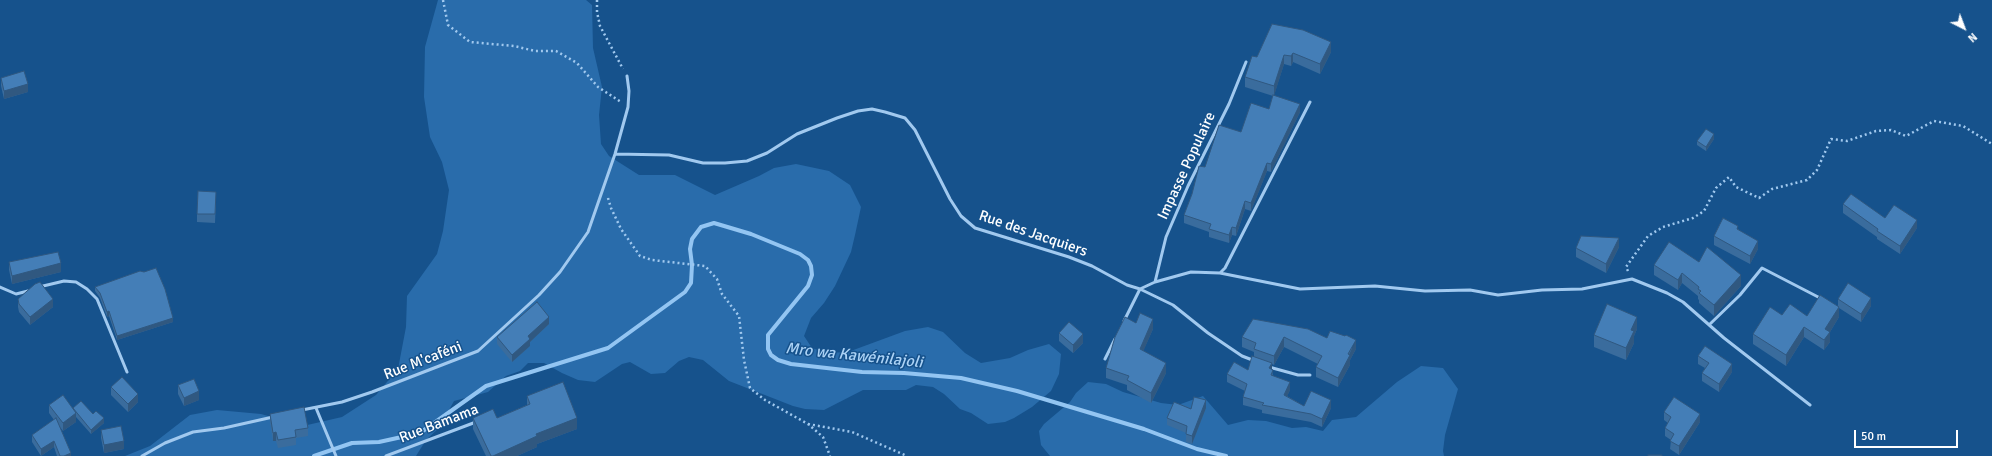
<!DOCTYPE html>
<meta charset="utf-8">
<style>
body{margin:0}
#map{position:relative;width:1992px;height:456px;overflow:hidden;background:#16528c;font-family:Signika,sans-serif}
canvas{display:block}
.north{position:absolute;left:1944px;top:8px;width:40px;height:40px;-webkit-text-stroke:3px #16528c;paint-order:stroke;rotate:138deg;font-size:11px;font-weight:700;line-height:16px;text-align:center;color:#fff}
.north::after{content:'';display:block;margin:auto;width:14px;height:18px;background:#fff;clip-path:polygon(50% 0,100% 100%,50% 72%,0 100%)}
.scale{position:absolute;left:1854px;top:430px;width:104px;height:18px;box-sizing:border-box;border:2px solid #fff;border-top:0;padding-left:5px;font-size:12px;line-height:14px;white-space:nowrap;color:#fff;-webkit-text-stroke:3px #16528c;paint-order:stroke}
</style>
<div id="map">
<canvas width="1992" height="456"></canvas>
<div class="north">N</div>
<div class="scale">50 m</div>
</div>
<script>
const context = document.querySelector('canvas').getContext('2d');
context.lineJoin = 'round';
function paint(path, color) { context.fillStyle = color; context.fill(path, 'evenodd'); }
const toPath = rows => new Path2D(rows.map(r => 'M' + r).join(''));
function strokePath(path, color, width, dash) { context.strokeStyle = color; context.lineWidth = width; context.lineCap = dash ? 'butt' : 'round'; context.setLineDash(dash || []); context.stroke(path); }
function drawText(font, color, halo, rows, align = 'center') {
  context.font = font + ' Signika,sans-serif'; context.lineWidth = 3; context.setLineDash([]); context.textBaseline = 'middle'; context.strokeStyle = halo; context.fillStyle = color; for (const [text, x, y, turn = 0] of rows) {
    context.save(); context.translate(x, y); context.rotate((+turn || 0) * Math.PI / 180); context.textAlign = isNaN(turn) ? turn : align; if (halo) context.strokeText(text, 0, 0); context.fillText(text, 0, 0); context.restore();
  }
}
paint(toPath([
 [438,0,586,0,592,5,593,48,602,87,599,115,601,144,609,156,639,175,675,175,715,195,759,176,774,168,796,164,829,171,850,185,861,207,855,235,851,252,835,286,824,303,811,318,804,336,812,348,827,353,848,352,905,331,928,327,943,332,965,353,981,363,1010,358,1028,350,1049,344,1061,354,1059,374,1051,391,1032,407,1014,418,1005,422,988,424,971,413,960,409,944,394,933,387,916,385,906,390,863,390,824,410,805,409,793,406,729,381,703,360,689,357,679,361,665,373,651,374,630,362,622,364,595,382,578,380,562,373,544,363,528,363,520,371,506,376,488,392,454,401,439,428,426,440,416,456,125,456,150,446,190,415,217,410,261,414,303,426,342,417,376,395,398,369,406,327,407,296,437,254,443,231,449,190,442,162,430,137,424,97,425,47],
 [1421,366,1443,368,1458,389,1445,435,1443,451,1444,456,1050,456,1041,445,1039,431,1044,424,1070,402,1076,393,1088,382,1106,384,1123,392,1161,403,1178,405,1203,396,1228,425,1248,420,1266,421,1292,428,1306,427,1323,431,1332,420,1356,417,1397,382]
]), '#296cab');
strokePath(toPath([
 [314,456,352,443,379,442,420,433,486,386,608,348,685,292,691,283,692,265,690,249,692,239,701,227,714,223,751,234,800,254,808,260,811,266,812,275,808,286,768,335,768,349,771,355,778,360,791,364,862,372,904,373,961,378,1017,391,1144,429,1197,449,1226,456]
]), '#93c5f2', 4);
strokePath(toPath([
 [443,0,448,25,470,42,514,46,535,51,556,51,577,63,598,87,621,102],
 [597,0,597,12,600,26,623,69],
 [608,198,611,208,621,229,640,256,652,260,705,266,717,279,722,294,739,316,744,360,750,388,765,400,808,424,823,437,830,456],
 [1628,271,1626,267,1648,236,1663,227,1693,218,1704,211,1716,188,1729,177,1736,187,1759,198,1772,189,1807,180,1817,170,1831,139,1847,141,1876,131,1891,130,1906,136,1934,121,1963,126,1992,144],
 [808,424,852,432,907,456]
]), '#a1c9ef', 2.5, [2, 3]);
strokePath(toPath([
 [615,154,669,155,703,163,725,163,747,161,767,153,797,134,837,118,858,111,872,109,885,112,905,118,915,130,950,199,961,216,975,228,1069,257,1092,266,1127,285,1140,289,1155,282,1191,272,1220,273,1225,268,1310,102],
 [1220,273,1300,289,1375,286,1425,291,1470,290,1498,295,1542,290,1582,289,1632,279,1667,293,1683,302,1724,338,1810,405],
 [1155,282,1166,237,1188,186,1229,104,1246,62],
 [0,287,16,294,28,291],
 [39,287,64,281,76,282,87,289,97,299,127,372],
 [1124,321,1140,289,1173,305,1208,333,1242,356,1255,361],
 [1709,325,1740,295,1762,268,1822,299],
 [1105,359,1115,339],
 [1269,367,1298,375,1310,375],
 [316,408,336,456],
 [302,410,342,402,372,392,478,351,539,295,560,272,588,232,615,154,628,107,629,91,627,76],
 [142,456,165,443,193,432,224,428,273,417],
 [386,456,476,422]
]), '#a1c9ef', 3);
paint(toPath([
 [1272,24,1331,52,1320,74,1293,62,1291,66,1284,64,1274,95,1300,112,1271,172,1267,171,1251,211,1245,209,1236,236,1232,235,1229,243,1209,237,1209,232,1184,223,1184,215,1192,194,1205,167,1241,132,1269,109,1273,96,1245,87,1245,77,1257,57],
 [1,78,28,92,4,99,1,86],
 [1714,139,1706,151,1697,145,1697,141],
 [216,200,215,223,197,222,197,214],
 [1843,204,1885,218,1917,228,1900,254,1877,239,1877,237,1843,213],
 [1738,229,1758,249,1750,264,1714,245,1714,236],
 [1619,247,1606,273,1576,257,1576,248],
 [9,262,61,272,12,284,9,270],
 [1699,262,1741,286,1714,316,1699,303,1699,300,1698,299,1698,296,1682,283,1678,290,1654,275,1654,265],
 [95,287,173,322,117,340,109,316,107,317,100,298,95,291],
 [18,299,53,307,30,325,19,312,18,307],
 [1838,299,1871,306,1861,322,1839,308,1839,317,1830,332,1830,342,1824,350,1804,337,1786,366,1753,344,1753,334,1782,315,1807,316,1838,306],
 [1136,323,1153,329,1143,351,1166,373,1151,403,1127,390,1127,385,1106,378,1106,368],
 [549,324,530,342,530,346,512,362,497,344,497,337],
 [1637,329,1634,336,1634,343,1626,360,1594,347,1594,335],
 [1059,333,1083,343,1073,353,1059,341],
 [1242,337,1327,338,1356,349,1350,360,1350,365,1338,387,1316,377,1316,367,1318,364,1284,347,1274,365,1272,364,1272,369,1273,376,1290,390,1287,396,1304,406,1331,408,1322,427,1311,422,1262,413,1262,410,1243,405,1243,397,1245,391,1227,382,1227,374,1248,370,1254,357,1254,352,1242,347],
 [1698,356,1732,372,1719,392,1702,381,1702,373,1705,368,1698,364],
 [178,385,199,400,184,406,178,394],
 [111,387,138,402,128,412,111,395],
 [527,396,577,429,537,444,537,447,517,456,486,456,473,429,473,418,497,418,527,405],
 [49,405,73,408,93,414,104,423,91,434,76,417,76,422,63,431,60,427,71,456,57,456,54,447,41,456,32,442,32,435,54,420,49,413],
 [1206,408,1192,444,1186,442,1186,433,1167,425,1167,418,1191,409],
 [1664,412,1700,422,1679,455,1670,449,1671,440,1665,436,1665,428,1668,423,1664,420],
 [270,414,308,428,308,436,296,438,296,445,278,448,276,441,273,441,270,422],
 [101,430,124,449,104,453,101,438]
]), '#3a6c9d');
paint(toPath([
 [1331,42,1331,52,1320,74,1320,64],
 [1293,53,1293,62,1291,66,1291,56],
 [1284,55,1284,64,1274,96,1274,86],
 [28,84,28,92,4,99,4,91],
 [1300,104,1300,112,1271,172,1271,164],
 [1714,134,1714,139,1706,151,1706,147],
 [1267,163,1267,171,1251,211,1251,203],
 [1245,201,1245,209,1236,236,1236,228],
 [1917,220,1917,228,1900,254,1900,246],
 [1232,227,1232,235,1229,243,1229,235],
 [1619,238,1619,247,1606,273,1606,264],
 [1758,241,1758,249,1750,264,1750,256],
 [61,263,61,272,12,284,12,276],
 [1682,273,1682,283,1678,290,1678,280],
 [1741,275,1741,286,1714,316,1714,305],
 [1871,298,1871,306,1861,322,1861,314],
 [53,299,53,307,30,325,30,317],
 [1839,307,1839,317,1830,332,1830,342,1824,350,1825,329],
 [109,311,109,316,107,317,107,312],
 [549,317,549,324,530,342,530,346,512,362,512,355,528,336],
 [1637,317,1637,329,1634,336,1634,343,1626,360,1626,348,1631,330],
 [173,318,173,322,117,340,117,336],
 [1153,319,1153,329,1140,359,1140,349],
 [1804,327,1804,337,1786,366,1786,355],
 [1083,334,1083,343,1073,353,1073,345],
 [1284,337,1284,347,1274,365,1274,356],
 [1356,340,1356,349,1350,360,1350,365,1338,387,1338,378],
 [1166,363,1166,373,1151,403,1151,393],
 [1272,363,1272,371,1269,368],
 [1732,364,1732,372,1719,392,1719,384],
 [1290,382,1290,390,1284,403,1284,395],
 [199,391,199,400,184,406,184,398],
 [138,394,138,402,128,412,128,404],
 [1206,400,1206,408,1192,444,1192,436],
 [1331,400,1331,408,1322,427,1322,419],
 [76,413,76,422,63,431,63,423],
 [1700,414,1700,422,1679,455,1679,446],
 [104,418,104,423,91,434,91,430],
 [577,418,577,429,537,444,537,447,517,456,493,456,536,434],
 [276,432,276,441,273,441,273,433],
 [54,441,54,447,41,456,41,449],
 [124,441,124,449,104,453,104,445],
 [71,453,71,456,64,456]
]), '#305880');
const building = toPath([
 [1272,24,1303,30,1331,42,1320,64,1293,53,1291,56,1284,55,1274,86,1245,77,1252,56,1257,57,1272,24],
 [24,71,28,84,4,91,1,78,24,71],
 [1273,95,1300,104,1271,164,1267,163,1251,203,1245,201,1236,228,1232,227,1229,235,1209,229,1211,224,1184,215,1192,194,1199,166,1205,167,1219,125,1241,132,1251,103,1269,109,1273,95],
 [1706,129,1714,134,1706,147,1697,141,1706,129],
 [198,191,216,192,215,214,197,214,198,191],
 [1851,194,1885,218,1894,205,1917,220,1900,246,1877,231,1878,229,1843,204,1851,194],
 [1723,218,1738,226,1737,229,1758,241,1750,256,1714,236,1723,218],
 [1581,236,1619,238,1606,264,1576,248,1581,236],
 [1669,242,1699,262,1707,247,1741,275,1714,305,1699,293,1701,291,1698,289,1699,287,1682,273,1678,280,1654,265,1669,242],
 [58,252,61,263,12,276,9,262,58,252],
 [156,268,165,289,173,318,117,336,109,311,107,312,100,293,95,287,140,271,144,272,156,268],
 [40,282,53,299,30,317,19,304,18,299,35,284,40,282],
 [1848,283,1871,298,1861,314,1838,299,1848,283],
 [1820,295,1839,307,1825,329,1830,332,1824,340,1804,327,1786,355,1753,334,1770,307,1782,315,1790,304,1807,316,1820,295],
 [537,302,549,317,528,336,530,339,512,355,497,337,537,302],
 [1607,304,1637,317,1631,330,1634,331,1626,348,1594,335,1607,304],
 [1140,313,1153,319,1140,349,1166,363,1151,393,1127,380,1129,376,1106,368,1115,337,1125,317,1136,323,1140,313],
 [1253,319,1308,329,1327,338,1330,331,1345,336,1346,335,1356,340,1348,354,1350,355,1338,378,1316,367,1322,356,1284,337,1274,356,1254,349,1256,343,1242,337,1253,319],
 [1069,322,1083,334,1073,345,1059,333,1069,322],
 [1705,346,1732,364,1719,384,1702,373,1709,363,1698,356,1705,346],
 [1252,356,1272,363,1269,368,1273,370,1271,375,1290,382,1284,395,1304,406,1311,391,1331,400,1322,419,1311,414,1262,405,1264,403,1243,397,1247,384,1227,374,1234,362,1248,370,1252,356],
 [122,377,138,394,128,404,111,387,122,377],
 [194,379,199,391,184,398,178,385,194,379],
 [563,382,577,418,536,434,537,436,493,456,491,456,473,418,493,409,497,418,530,404,527,396,563,382],
 [63,395,76,413,63,423,49,405,63,395],
 [1194,397,1206,400,1192,436,1186,434,1187,426,1167,418,1174,402,1191,409,1194,397],
 [1674,397,1700,414,1679,446,1670,441,1674,434,1665,428,1671,417,1664,412,1674,397],
 [81,401,93,414,96,411,104,418,91,430,73,408,81,401],
 [304,407,308,428,295,430,296,437,278,440,276,432,273,433,270,414,304,407],
 [56,418,71,453,64,456,60,456,54,441,41,449,32,435,56,418],
 [121,426,124,441,104,445,101,430,121,426],
 [1648,455,1662,455,1662,456,1648,456,1648,455]
]);
paint(building, '#447eb7');
strokePath(building, '#305880', 1);
drawText('15px', '#fff', '#16528c', [
 ["Impasse Populaire",1187,166,-65],
 ["Rue des Jacquiers",1033,234,19],
 ["Rue M'caféni",423,361,-21],
 ["Rue Bamama",439,424,-21]
]);
drawText('italic 16px', '#acd3f6', '#16528c', [
 ["Mro wa Kawénilajoli",854,356,6]
]);
</script>
